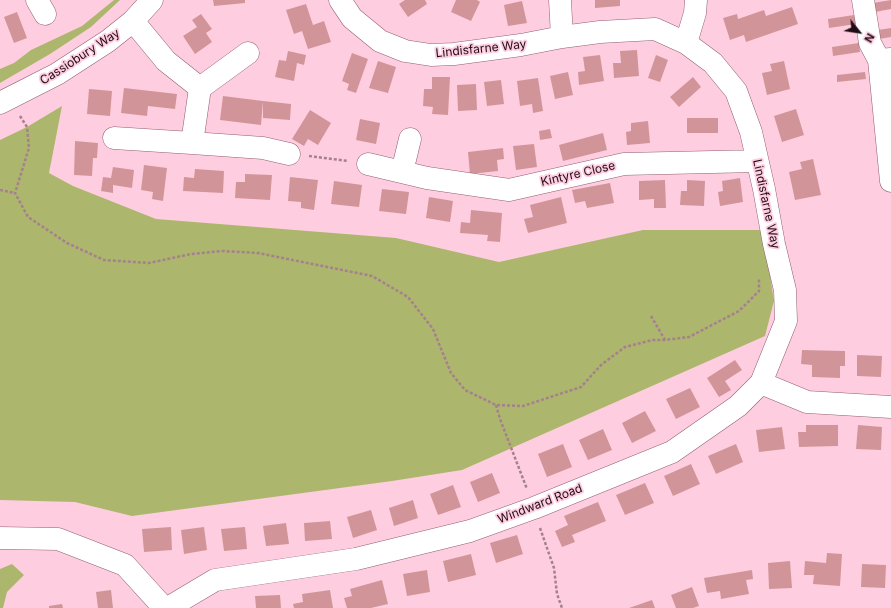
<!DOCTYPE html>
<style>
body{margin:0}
#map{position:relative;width:891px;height:608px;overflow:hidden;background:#fecee0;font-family:Inter,sans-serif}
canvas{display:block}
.north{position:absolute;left:839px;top:12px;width:40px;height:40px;-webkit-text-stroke:3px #fecee0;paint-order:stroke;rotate:120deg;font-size:11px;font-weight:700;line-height:16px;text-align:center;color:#200c15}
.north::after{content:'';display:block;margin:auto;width:14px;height:18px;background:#200c15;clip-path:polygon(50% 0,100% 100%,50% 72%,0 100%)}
</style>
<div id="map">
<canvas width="891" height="608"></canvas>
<div class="north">N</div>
</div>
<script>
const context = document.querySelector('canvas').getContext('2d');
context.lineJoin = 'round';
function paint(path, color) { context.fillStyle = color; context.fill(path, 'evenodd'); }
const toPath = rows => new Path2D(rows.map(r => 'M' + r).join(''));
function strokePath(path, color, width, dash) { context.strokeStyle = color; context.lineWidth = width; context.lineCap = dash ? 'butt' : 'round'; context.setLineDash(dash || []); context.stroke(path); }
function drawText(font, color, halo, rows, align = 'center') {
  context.font = font + ' Inter,sans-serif'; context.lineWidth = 3.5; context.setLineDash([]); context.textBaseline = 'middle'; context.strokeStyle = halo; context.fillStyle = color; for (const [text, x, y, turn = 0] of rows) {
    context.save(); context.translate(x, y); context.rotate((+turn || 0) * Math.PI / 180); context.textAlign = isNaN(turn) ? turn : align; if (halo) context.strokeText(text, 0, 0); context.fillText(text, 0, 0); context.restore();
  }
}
paint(toPath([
 [114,0,120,0,91,27,50,54,0,83,0,69,14,63,31,50,82,26],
 [62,106,49,173,73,186,156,219,396,238,499,262,643,230,763,230,774,301,765,336,462,470,392,481,132,516,75,502,0,500,0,140,27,127],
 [12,564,24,575,7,592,3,608,0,608,0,569]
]), '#adb66d');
paint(toPath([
 [213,0,245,0,245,3,214,6],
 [405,0,425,0,427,4,408,17,399,4],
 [456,0,477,0,480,2,471,21,451,12],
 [595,0,620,0,620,6,595,8],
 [891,0,891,9,875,12,873,3],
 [522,1,527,23,508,26,504,5],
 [306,4,313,25,324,21,331,42,308,49,302,31,294,34,286,10],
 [792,7,798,24,746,42,744,35,730,40,723,18,737,14,738,19,764,10,766,16],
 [17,12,27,38,14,43,4,17],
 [201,14,212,29,206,33,212,42,195,54,183,36,197,27,192,20],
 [854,15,856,24,829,28,828,19],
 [891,28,891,37,879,39,878,30],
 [859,43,860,52,833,56,832,47],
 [637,50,639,76,614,78,613,63,621,63,620,51],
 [288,51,306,55,304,65,297,63,294,81,275,77,279,60,286,61],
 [352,53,368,59,356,93,347,90,349,84,342,81],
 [600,55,604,81,579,85,578,72,585,71,583,57],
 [656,55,668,60,660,82,648,78],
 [378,61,396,67,388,93,369,88],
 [784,61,790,89,767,95,762,73,772,71,770,64],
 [568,72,573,95,555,99,550,76],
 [865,72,866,79,837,82,837,75],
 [432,77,450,77,448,115,432,114,433,107,423,106,424,89,432,89],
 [693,77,701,87,679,107,670,97],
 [538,78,543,111,533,113,532,104,520,106,517,81],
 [501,80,504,104,487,106,484,82],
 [476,84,477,110,458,111,457,85],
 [124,88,177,94,175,109,148,106,147,116,121,113],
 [89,89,112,91,110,116,87,114],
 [223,96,263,101,261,125,220,120],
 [263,101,291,104,290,120,263,118],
 [796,109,804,135,782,142,774,116],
 [310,110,331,123,318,145,308,139,304,146,292,139],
 [687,118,718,118,718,133,687,133],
 [360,119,380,123,376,144,356,140],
 [648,121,650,143,627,145,626,132,631,131,631,123],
 [550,129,552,138,540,140,539,131],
 [603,133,607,150,563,161,559,145],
 [75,141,98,143,97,158,93,158,92,176,74,175],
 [534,144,537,167,516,170,513,146],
 [503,148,504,159,497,160,498,171,470,174,468,152],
 [813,159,821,195,795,200,789,172,802,169,800,162],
 [144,165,167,168,163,201,152,199,153,192,141,190],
 [113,167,134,170,132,188,113,185,113,193,101,191,103,177,111,178],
 [195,169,224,171,223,193,183,191,184,177,194,178],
 [245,174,272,175,270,200,235,198,236,182,245,182],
 [290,177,318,180,314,210,301,208,301,202,288,201],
 [740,178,743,202,720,206,718,192,723,191,722,181],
 [665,180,666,208,654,208,654,199,639,200,639,181],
 [687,180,705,181,704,206,680,205,681,191,687,191],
 [334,181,362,185,359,207,331,204],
 [610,183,614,203,587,208,585,201,575,203,572,190],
 [382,189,409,192,406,214,379,211],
 [429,197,453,201,450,222,426,218],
 [561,197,567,223,528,233,524,219,533,217,530,205],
 [471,210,502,213,500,242,487,241,488,235,460,233,461,222,470,223],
 [802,350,845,351,845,366,840,366,840,378,812,377,812,365,801,364],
 [857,355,882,356,881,377,857,376],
 [735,360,742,370,725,381,731,390,719,397,707,378],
 [690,388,700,407,676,419,666,399],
 [645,411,656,431,632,443,622,423],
 [806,425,838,425,838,446,799,447,798,432,806,432],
 [858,425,882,427,881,450,856,449],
 [782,427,785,449,759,452,756,430],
 [603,429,612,450,588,460,579,440],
 [563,444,572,467,547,477,538,454],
 [736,444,743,462,716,474,708,456],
 [691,464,700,484,673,496,664,476],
 [492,473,500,493,478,502,470,482],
 [645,483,654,503,625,515,616,495],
 [453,485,461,507,438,515,430,494],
 [413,500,418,518,394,526,389,508],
 [598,502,606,521,572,535,575,542,562,547,555,531,568,525,564,516],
 [371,510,377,530,353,538,347,517],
 [330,521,332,539,305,541,304,523],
 [286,523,289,544,266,546,263,526],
 [171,527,172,550,144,552,142,529],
 [204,527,207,550,184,554,181,530],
 [245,527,247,549,224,551,221,529],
 [517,535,523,554,496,563,490,543],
 [827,553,842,554,840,586,813,584,814,575,804,575,805,561,826,563],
 [471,554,476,575,448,582,443,561],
 [790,561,792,588,769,589,768,563],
 [862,564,886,565,885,588,861,587],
 [427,570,430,592,407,596,403,574],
 [752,570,753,579,746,580,749,594,721,599,720,591,707,593,704,578],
 [382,580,388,604,371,608,347,608,344,598,352,596,350,589],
 [692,587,699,606,693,608,676,608,671,595],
 [111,590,113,608,98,608,96,592],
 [330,590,333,608,294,608,293,604,303,602,302,594],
 [280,595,281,608,256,608,255,596],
 [652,600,655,608,629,608],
 [62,604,63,608,49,608,49,606]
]), '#d19599');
const minor = toPath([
 [37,0,45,14],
 [340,0,352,18,380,41,405,51,431,55,454,54,521,45,562,37,600,32,655,29,686,43,713,63,736,91,751,132,764,189,774,244,785,290,786,321,761,383],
 [560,0,562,37],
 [863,0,870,43,879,60,891,59],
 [133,21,166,61,200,88,192,143,263,148,289,154],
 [686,43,695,13,696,0],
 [879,60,891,181],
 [200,88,248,53],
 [0,103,57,74,108,41,133,21,152,0],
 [114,138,192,143],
 [368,164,427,178,509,190,624,164,757,161],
 [402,172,410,139],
 [0,538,58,539,125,565,164,608],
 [168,608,215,580,356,559,470,531,534,508,672,452,738,406,761,383,807,402,891,407]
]);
strokePath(minor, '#925e73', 23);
strokePath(toPath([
 [20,116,27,127,29,148,15,193,28,217,67,243,104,260,149,263,191,254,223,251,258,253,372,276,408,297,433,329,451,373,465,390,496,405,523,406,581,387,601,365,625,347,652,340,665,340,689,337,739,311,759,291,759,279],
 [309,156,348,161],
 [0,190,15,193],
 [651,316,665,340],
 [496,405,500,419,527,489],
 [540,528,554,568,557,594,562,608]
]), '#a5808e', 2.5, [3, 2]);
strokePath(minor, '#fff', 22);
drawText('12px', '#200c15', '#fecee0', [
 ["Lindisfarne Way",481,49,-6],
 ["Cassiobury Way",80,57,-33],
 ["Kintyre Close",578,174,-13],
 ["Lindisfarne Way",766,204,78],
 ["Windward Road",540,504,-21]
]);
</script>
